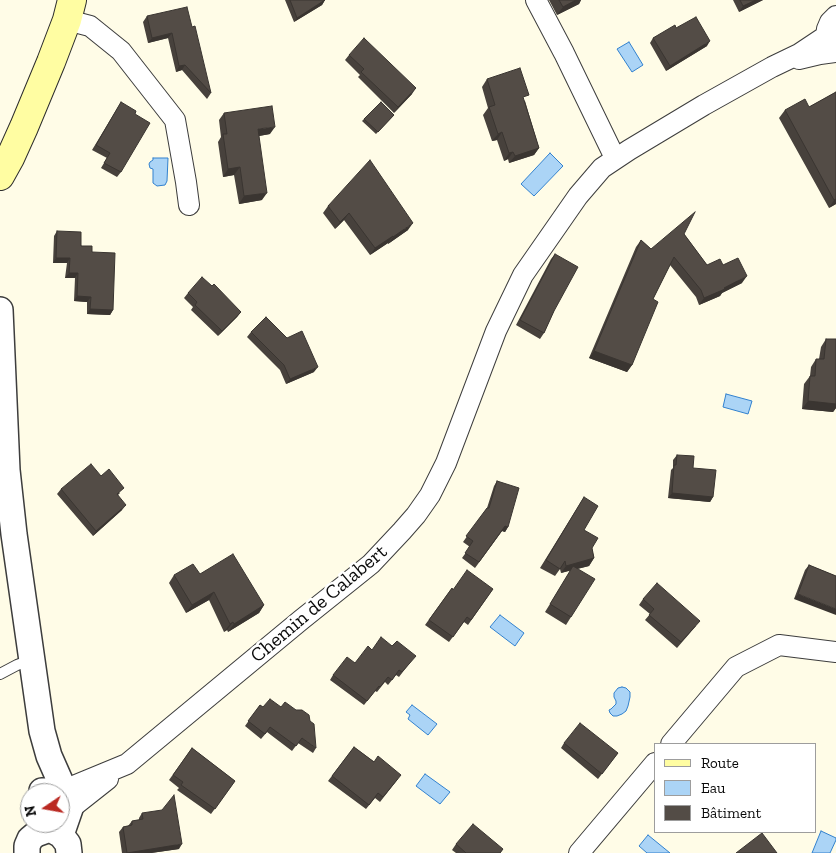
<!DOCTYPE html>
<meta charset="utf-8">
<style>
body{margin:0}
#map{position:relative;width:836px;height:853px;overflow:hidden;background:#fffce7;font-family:"Zilla Slab",serif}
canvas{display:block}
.legend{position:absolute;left:654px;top:743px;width:162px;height:90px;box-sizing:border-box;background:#fff;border:1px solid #9d9d9d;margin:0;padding:6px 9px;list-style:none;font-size:15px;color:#0a0a0a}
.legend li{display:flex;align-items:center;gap:10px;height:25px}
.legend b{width:25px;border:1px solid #9d9d9d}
.north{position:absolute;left:20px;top:783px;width:50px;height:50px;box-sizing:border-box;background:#fff;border:1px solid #9d9d9d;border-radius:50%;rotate:258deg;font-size:14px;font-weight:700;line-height:20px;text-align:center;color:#0a0a0a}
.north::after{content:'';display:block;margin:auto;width:18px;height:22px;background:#ba2922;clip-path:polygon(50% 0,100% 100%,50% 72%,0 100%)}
</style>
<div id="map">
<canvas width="836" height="853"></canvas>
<ul class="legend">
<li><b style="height:6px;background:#fffda2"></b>Route</li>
<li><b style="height:14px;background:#abd4f6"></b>Eau</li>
<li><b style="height:14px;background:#534c46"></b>Bâtiment</li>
</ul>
<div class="north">N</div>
</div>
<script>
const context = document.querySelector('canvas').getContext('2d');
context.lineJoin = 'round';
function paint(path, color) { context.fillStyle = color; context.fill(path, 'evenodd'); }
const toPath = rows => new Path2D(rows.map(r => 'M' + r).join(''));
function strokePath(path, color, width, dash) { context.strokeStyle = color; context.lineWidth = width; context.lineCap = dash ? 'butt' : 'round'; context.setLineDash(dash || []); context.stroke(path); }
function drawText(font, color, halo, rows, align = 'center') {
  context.font = font + ' "Zilla Slab",serif'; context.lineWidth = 5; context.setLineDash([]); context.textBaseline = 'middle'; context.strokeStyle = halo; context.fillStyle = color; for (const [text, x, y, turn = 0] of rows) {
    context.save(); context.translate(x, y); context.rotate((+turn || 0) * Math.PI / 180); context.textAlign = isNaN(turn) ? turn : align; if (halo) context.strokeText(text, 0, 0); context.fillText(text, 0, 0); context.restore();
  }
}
const water = toPath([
 [629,42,643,65,632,72,617,49,629,42],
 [550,153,563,166,534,196,521,184,550,153],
 [153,158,168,158,167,181,165,185,157,186,153,183,153,169,150,168,149,164,150,162,153,160,153,158],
 [726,394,752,401,748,414,723,407,726,394],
 [500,615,524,633,515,646,490,627,500,615],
 [622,687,626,688,630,692,630,697,628,706,626,711,622,714,617,716,613,716,610,713,609,710,611,709,616,704,616,701,614,697,614,693,618,688,622,687],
 [412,705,437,724,428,735,408,719,410,715,406,712,412,705],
 [425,774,450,792,440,804,416,786,425,774],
 [821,831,836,838,836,840,830,853,812,853,821,831],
 [648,835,670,853,647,853,639,846,648,835]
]);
paint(water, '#abd4f6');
strokePath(water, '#3281ce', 1);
const service = toPath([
 [0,674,17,665,31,660]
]);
const minor = toPath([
 [536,0,564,53,615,158],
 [67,20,90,26,121,51,175,120,186,182,189,205],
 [831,46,826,36,827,29,830,22,836,16],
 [799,59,820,54,836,52],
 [671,744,736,667,779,645,836,652],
 [64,790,127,764,301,620,371,564,402,531,416,515,430,495,446,463,496,331,523,275,578,196,602,168,629,150,704,105,772,67,799,54,826,36],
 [70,809,108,779],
 [579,853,655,763]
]);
const tertiary = toPath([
 [0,310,7,470,14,534,42,731,49,756,64,790],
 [42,791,64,790,70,809,61,835],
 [27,853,27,846,30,839,36,834,47,830,52,830,61,835,68,844,69,853]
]);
const secondary = toPath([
 [0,176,10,158,24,127,51,62,67,20,72,0]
]);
strokePath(service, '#3d3d3d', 12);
strokePath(minor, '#3d3d3d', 22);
strokePath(tertiary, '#3d3d3d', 28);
strokePath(secondary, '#2c2c2c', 30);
strokePath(service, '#fff', 10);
strokePath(minor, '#fff', 20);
strokePath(tertiary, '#fff', 25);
strokePath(secondary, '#fffda2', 28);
paint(toPath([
 [285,0,325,0,322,5,294,22],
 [549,0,581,0,579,4,557,15],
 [733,0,763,0,739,12],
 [147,16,192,27,211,93,207,99,182,70,176,72,168,38,148,43,143,22],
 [676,28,707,46,666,71,650,43,653,38],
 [349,55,412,94,394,113,358,77,360,75,345,60],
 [487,79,525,101,539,148,534,155,509,163,508,159,504,161,497,140,492,141,483,115,488,108,482,87],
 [836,92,836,204,829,208,779,118,785,110,809,107],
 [121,102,135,114,121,172,117,177,101,168,107,158,92,150],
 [224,113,270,134,259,136,262,200,239,204,234,175,223,177,218,142,221,137,219,120],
 [394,115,376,134,362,121,364,119],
 [328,206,408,230,388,244,388,243,370,255,344,220,335,229,323,213],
 [57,231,92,252,113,310,110,315,87,314,87,302,74,301,75,278,65,278,67,263,53,263,54,236],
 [684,234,707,265,742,283,722,293,720,296,699,305,696,297,670,265,653,299,632,365,627,372,589,358,636,247,641,240,651,249],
 [555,254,554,311,544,333,540,339,516,325,551,259],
 [212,286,241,312,237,317,218,336,191,310,193,307,184,298,188,293],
 [251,332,314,372,286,384,280,370,247,337],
 [826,339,836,339,836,408,833,412,802,409,804,384,810,376,811,367,816,359,819,359,821,347],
 [677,455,693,468,713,497,710,502,668,498,671,470,673,468,673,460],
 [101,476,120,493,118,495,122,510,93,536,57,494,61,489],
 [497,481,508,527,505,532,502,531,475,568,462,558,470,547,463,542,487,508,494,486],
 [584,497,584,530,592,548,594,558,589,566,577,569,571,617,566,625,545,612,571,570,561,573,560,569,555,576,540,568],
 [809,565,836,576,794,599,805,570],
 [200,574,264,605,259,613,228,632,227,630,224,632,209,600,186,613,169,583,174,575],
 [452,588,453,590,493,589,468,625,464,622,449,642,425,625],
 [643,599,696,626,677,648,645,620,650,614,639,605],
 [392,646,412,660,399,677,396,675,388,685,385,682,377,692,375,691,364,705,330,680,333,675,355,663,372,650],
 [260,705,316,748,313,753,298,743,292,751,267,732,261,739,245,726],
 [564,743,618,753,598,779,561,748],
 [354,747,398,779,380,802,375,798,366,809,328,781],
 [192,748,235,781,211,814,177,790,179,788,169,780],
 [142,813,179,849,151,853,122,853,119,832,123,827,128,826,132,821,139,820,139,818],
 [456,844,503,849,500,853,456,853,452,850]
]), '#47413c');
paint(toPath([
 [325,0,322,5,294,22,297,18],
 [576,0,581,0,579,4,557,15,563,7],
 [756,0,763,0,739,12,743,6],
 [172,33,168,38,148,43,152,38],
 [710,41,707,46,666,71,670,66],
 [185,65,182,70,176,72,179,66],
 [416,88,412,94,394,113,398,107],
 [275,127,270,134,253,137,258,129],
 [502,132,497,140,492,141,498,134],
 [539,148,534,155,509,163,515,156],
 [513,152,508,159,504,161,509,153],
 [240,167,234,175,223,177,228,169],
 [267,193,262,200,239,204,244,196],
 [836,199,836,204,829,208,834,200],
 [349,213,344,220,335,229,340,222],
 [413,223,408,230,388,244,393,237],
 [393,236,388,243,370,255,375,248],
 [56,258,70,258,67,263,53,263],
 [69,273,78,273,75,278,65,278],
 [747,276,742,283,722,293,720,296,699,305,704,298],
 [77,296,91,297,87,302,74,301],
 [90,309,113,310,110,315,87,314],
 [241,312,237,317,218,336,222,331],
 [594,351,632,365,627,372,589,358],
 [318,367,314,372,286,384,290,379],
 [808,401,836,404,836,408,833,412,802,409],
 [672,493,713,497,710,502,668,498],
 [126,505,122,510,93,536,96,531],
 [505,526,508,527,505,532,502,531,475,568],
 [594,558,589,566,561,573,566,566],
 [214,592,209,600,186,613,192,605],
 [798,594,836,609,836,615,794,599],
 [264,605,259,613,228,632,234,624],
 [233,622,227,630,224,632,230,624],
 [182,844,179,849,151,853,126,853]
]), '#3a3531');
const building = toPath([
 [290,0,325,0,297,18,290,0],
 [559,0,576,0,563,7,559,0],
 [740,0,756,0,743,6,740,0],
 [187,7,192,27,195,26,211,93,185,65,179,66,172,33,152,38,147,16,187,7],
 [696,17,710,41,670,66,653,38,675,25,676,28,696,17],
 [364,38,416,88,398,107,361,72,364,69,349,55,364,38],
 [520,68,529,95,523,97,539,148,515,156,513,152,509,153,502,132,498,134,489,107,495,105,487,79,520,68],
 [836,92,836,199,834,200,785,110,805,99,809,107,836,92],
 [121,102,136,111,135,114,150,123,121,172,104,163,110,153,96,145,121,102],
 [381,102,394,115,378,132,364,119,381,102],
 [272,106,275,127,258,129,267,193,244,196,240,167,228,169,223,134,227,134,224,113,272,106],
 [370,160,413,223,393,237,393,236,375,248,349,213,340,222,328,206,370,160],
 [695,212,684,234,707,265,720,259,723,265,738,258,747,276,724,288,725,289,704,298,701,290,674,257,653,299,658,302,632,365,594,351,641,240,651,249,695,212],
 [57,231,81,232,81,246,92,246,92,252,115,253,113,310,90,309,91,297,77,296,78,273,69,273,70,258,56,258,57,231],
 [555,254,578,267,554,311,544,333,520,320,555,254],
 [202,277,212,286,214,284,241,312,222,331,195,305,197,302,188,293,202,277],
 [266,317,287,338,302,331,318,367,290,379,284,365,251,332,266,317],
 [826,339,836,339,836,404,808,401,810,376,815,376,816,359,824,359,826,339],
 [677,455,694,456,693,468,716,470,713,497,672,493,674,465,676,465,677,455],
 [91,464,101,476,109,469,124,488,117,494,126,505,96,531,61,489,91,464],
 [497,481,519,488,508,527,505,526,479,562,465,553,473,541,466,536,487,508,489,508,497,481],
 [584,497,598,506,584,530,598,538,592,548,594,558,566,566,565,561,560,569,546,560,584,497],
 [233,554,264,605,234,624,233,622,230,624,214,592,192,605,174,575,193,564,200,574,233,554],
 [809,565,836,576,836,609,798,594,809,565],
 [573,566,595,579,571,617,550,604,573,566],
 [467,570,493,589,471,620,467,617,453,637,429,620,452,588,453,590,467,570],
 [657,583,700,621,681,642,649,615,654,609,643,599,657,583],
 [381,637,392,646,397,641,416,656,402,672,399,670,392,680,388,677,380,687,379,686,367,701,333,675,347,657,355,663,368,646,372,650,381,637],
 [270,699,281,707,285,702,296,710,302,710,309,715,310,721,314,724,316,748,302,738,296,746,270,727,265,734,248,721,260,705,263,707,270,699],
 [580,723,618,753,602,774,564,743,580,723],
 [354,747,374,762,378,756,401,775,383,797,378,793,369,805,332,776,354,747],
 [192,748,235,781,215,809,181,785,183,782,173,775,192,748],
 [174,795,182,844,127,853,123,827,132,825,132,821,143,819,142,813,162,810,174,795],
 [473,824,503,849,500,853,466,853,456,844,473,824],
 [762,833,777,853,736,853,762,833]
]);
paint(building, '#534c46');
strokePath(building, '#3a3531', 1);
drawText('20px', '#0a0a0a', '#fff', [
 ["Chemin de Calabert",319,604,-40]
]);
</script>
